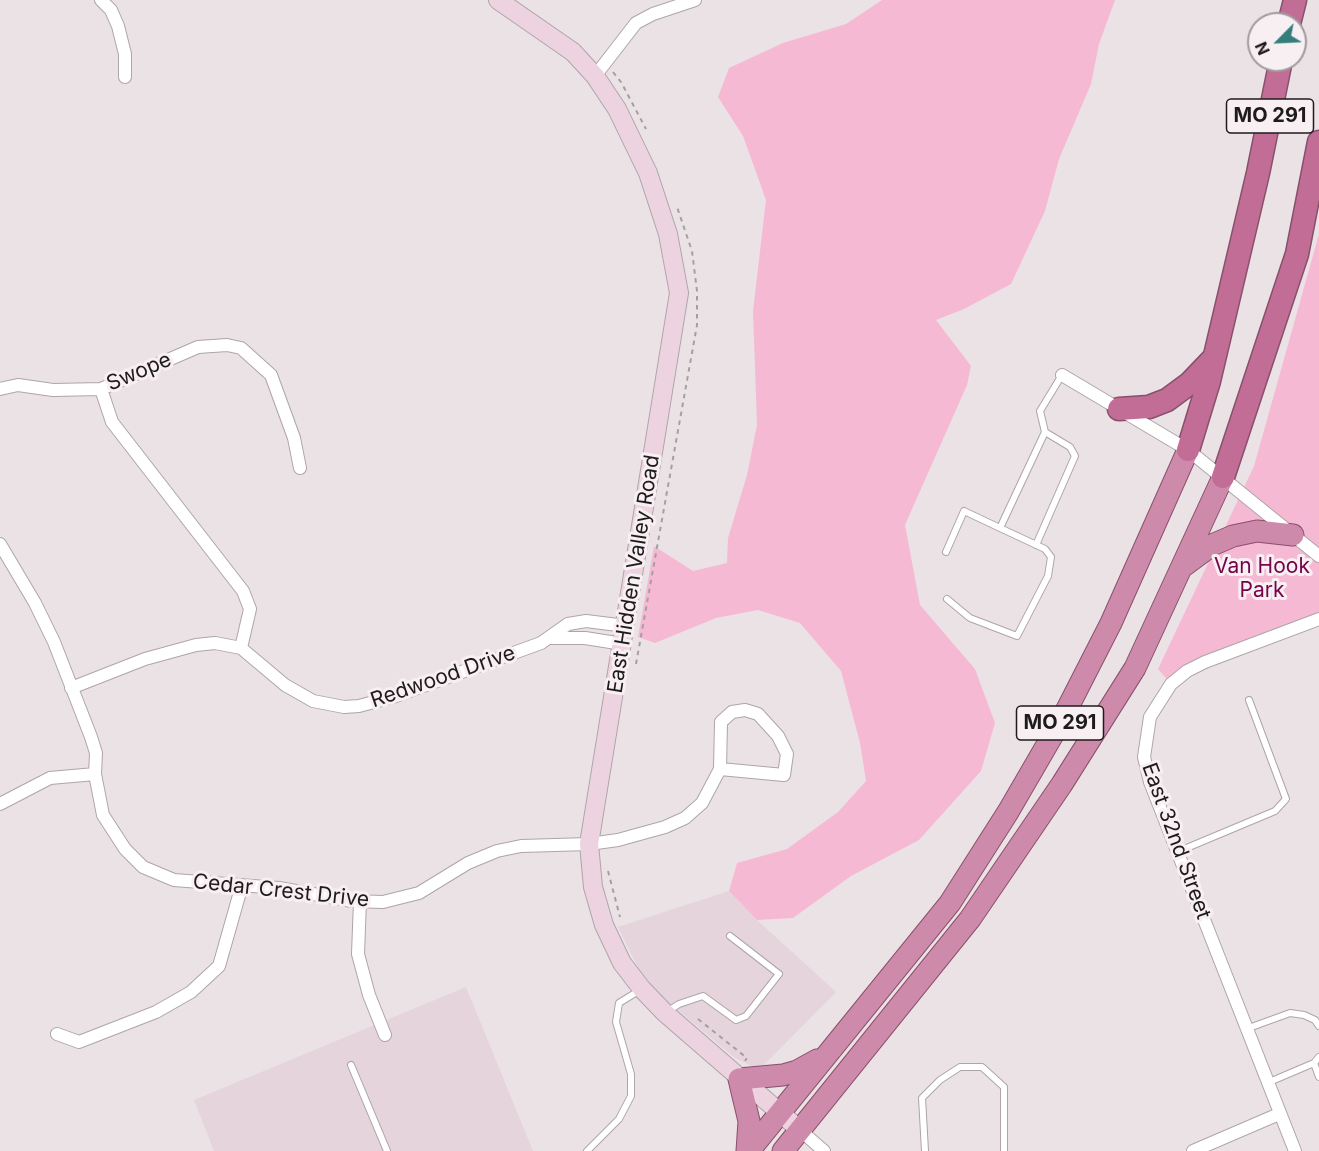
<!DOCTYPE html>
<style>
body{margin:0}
#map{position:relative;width:1319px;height:1151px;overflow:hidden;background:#ebe2e6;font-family:Inter,sans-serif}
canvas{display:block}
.north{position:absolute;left:1247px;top:12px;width:60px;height:60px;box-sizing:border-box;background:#f8eff3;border:2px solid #a19a9d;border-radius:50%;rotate:246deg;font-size:16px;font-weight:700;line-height:24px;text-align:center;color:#1e1b1c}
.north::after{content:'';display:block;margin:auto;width:21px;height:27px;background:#357e7c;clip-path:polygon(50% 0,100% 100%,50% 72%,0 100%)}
</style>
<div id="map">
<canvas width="1319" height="1151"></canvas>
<div class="north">N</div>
</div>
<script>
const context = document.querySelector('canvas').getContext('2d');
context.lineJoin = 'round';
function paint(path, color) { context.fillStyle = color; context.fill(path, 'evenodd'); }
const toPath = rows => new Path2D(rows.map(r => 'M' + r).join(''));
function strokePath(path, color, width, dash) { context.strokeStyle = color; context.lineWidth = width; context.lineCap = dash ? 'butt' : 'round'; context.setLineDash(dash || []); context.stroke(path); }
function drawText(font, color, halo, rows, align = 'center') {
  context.font = font + ' Inter,sans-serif'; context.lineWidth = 6; context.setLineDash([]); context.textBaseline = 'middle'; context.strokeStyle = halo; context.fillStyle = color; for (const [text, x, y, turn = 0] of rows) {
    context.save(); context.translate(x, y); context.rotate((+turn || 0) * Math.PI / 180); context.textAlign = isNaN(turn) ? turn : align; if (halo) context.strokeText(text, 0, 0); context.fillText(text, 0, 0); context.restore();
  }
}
paint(toPath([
 [729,891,757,920,836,992,759,1070,734,1057,662,997,638,968,618,927],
 [466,987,533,1151,214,1151,194,1100]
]), '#e5d4db');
paint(toPath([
 [882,0,1115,0,1099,44,1091,84,1059,159,1045,211,1011,284,964,309,936,320,971,366,967,385,905,525,920,605,975,669,995,723,981,771,919,840,851,876,793,918,757,920,729,891,737,863,787,849,838,812,866,781,860,743,841,671,800,623,758,610,716,618,655,643,638,637,654,546,693,571,727,563,728,538,747,475,757,425,753,311,766,200,743,136,718,97,729,68,783,43,846,24],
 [1319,234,1319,619,1205,662,1171,684,1158,669,1254,466]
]), '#f6b9d4');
const service = toPath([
 [1036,545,1075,456,1070,447,1045,432],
 [946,552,964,511,1000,528],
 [947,599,970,618,1017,636,1048,576,1051,557,1045,549,1000,528,1045,432,1040,411,1062,375],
 [1177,852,1275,811,1286,799,1249,700],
 [668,1011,679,1004,703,996,736,1020,746,1016,779,974,730,936],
 [1246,1029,1290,1013,1304,1015,1315,1020,1319,1026],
 [1314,1063,1319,1077],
 [351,1065,387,1151],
 [1267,1083,1314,1063,1319,1057],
 [587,1151,619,1119,631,1096,631,1074,616,1022,619,1003,640,990],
 [925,1151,922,1098,940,1080,960,1067,982,1067,1004,1087,1004,1151]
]);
const minor = toPath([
 [101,0,111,10,118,26,125,54,125,77],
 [595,76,636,23,653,14,695,0],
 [1062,375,1188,450,1319,556],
 [0,389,18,385,53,390,101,389,198,347,227,345,241,348,271,375,294,438,300,468],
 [101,389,112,422,243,591,250,609,241,648],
 [0,544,35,603,54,642,91,737,96,753,95,774,103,815,125,849,143,867,174,880,279,888,352,901,383,902,419,893,468,863,497,851,521,846,589,844,618,840,665,827,685,818,702,803,720,769,721,722,732,712,745,710,758,714,778,736,787,754,784,775,720,769],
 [552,638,585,638,623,644],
 [71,688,145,659,196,645,215,643,241,648,285,685,313,701,344,707,359,706,396,696,541,643,568,624,586,621,626,626],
 [0,804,50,778,95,774],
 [360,901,358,954,369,995,385,1035],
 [57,1034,79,1042,156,1012,191,992,219,966,242,885],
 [800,1130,824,1151],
 [1193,1151,1279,1114],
 [1295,1151,1150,782,1144,757,1150,717,1171,684,1187,671,1205,662,1319,619]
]);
const secondary = toPath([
 [498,0,573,52,595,76,617,109,648,173,668,234,679,293,589,844,593,887,604,925,622,963,642,989,665,1013,800,1130]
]);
const trunk = toPath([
 [1185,565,1212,545,1233,536,1257,531,1293,535],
 [747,1151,749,1121,739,1079,783,1075,797,1071,817,1060],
 [749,1151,950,903,1008,812,1062,719,1111,623,1188,450],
 [783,1151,970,919,1062,784,1135,668,1223,477]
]);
const motorway = toPath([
 [1289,24,1295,0],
 [1119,409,1149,407,1167,400,1190,383,1214,358],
 [1188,450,1209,381,1258,173,1281,60],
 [1223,477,1297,254,1319,142]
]);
strokePath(service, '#ada5a8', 8);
strokePath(minor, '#ada5a8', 14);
strokePath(secondary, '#ada5a8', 20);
strokePath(trunk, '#89506b', 23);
strokePath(motorway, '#89506b', 25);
strokePath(toPath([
 [613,72,621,82,646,129],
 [636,664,697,325,697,291,692,251,677,207],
 [608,871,620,917],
 [698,1019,747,1058,745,1061]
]), '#a69fa2', 2, [4.5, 4.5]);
strokePath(service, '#fff', 6);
strokePath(minor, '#fff', 12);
strokePath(secondary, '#edd3e0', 18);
strokePath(trunk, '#ce8aab', 21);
strokePath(motorway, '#c26d96', 22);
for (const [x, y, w] of [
 [1270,116,87],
 [1060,723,87]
]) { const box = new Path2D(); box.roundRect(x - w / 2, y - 17, w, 34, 4.5); context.fillStyle = '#f8eff3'; context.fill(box); strokePath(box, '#1e1b1c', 1.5); }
drawText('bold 20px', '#1e1b1c', null, [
 ["MO 291",1270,116],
 ["MO 291",1060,723]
]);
drawText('21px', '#1e1b1c', '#f8eff3', [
 ["Swope",139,372,-23],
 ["East Hidden Valley Road",634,574,-81],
 ["Redwood Drive",443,677,-19],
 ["East 32nd Street",1176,841,70],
 ["Cedar Crest Drive",281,891,6]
]);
drawText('21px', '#73044a', '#f8eff3', [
 ["Van Hook",1262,567],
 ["Park",1262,591]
]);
</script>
